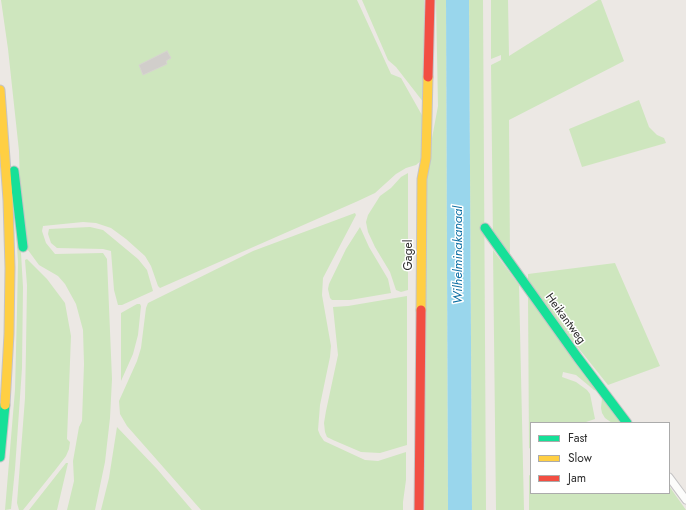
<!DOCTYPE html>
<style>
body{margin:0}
#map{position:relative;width:686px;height:510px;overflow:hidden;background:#ece8e4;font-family:Jost,sans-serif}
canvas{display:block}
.legend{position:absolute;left:530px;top:422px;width:140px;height:72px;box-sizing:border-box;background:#fff;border:1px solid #ababab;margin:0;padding:5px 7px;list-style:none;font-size:12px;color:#2e2e2e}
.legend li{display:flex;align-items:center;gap:8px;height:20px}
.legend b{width:20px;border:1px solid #ababab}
</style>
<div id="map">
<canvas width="686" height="510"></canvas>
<ul class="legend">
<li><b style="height:5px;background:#16e098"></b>Fast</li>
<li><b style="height:5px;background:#ffcf43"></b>Slow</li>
<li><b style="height:5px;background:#f24e42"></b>Jam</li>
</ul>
</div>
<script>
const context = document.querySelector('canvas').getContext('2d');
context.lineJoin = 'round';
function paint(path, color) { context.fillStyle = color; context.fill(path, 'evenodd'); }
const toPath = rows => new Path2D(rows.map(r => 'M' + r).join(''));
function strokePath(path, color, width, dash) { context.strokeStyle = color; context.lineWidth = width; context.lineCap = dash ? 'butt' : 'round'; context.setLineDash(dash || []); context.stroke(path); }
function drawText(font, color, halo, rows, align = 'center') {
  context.font = font + ' Jost,sans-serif'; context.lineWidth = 3; context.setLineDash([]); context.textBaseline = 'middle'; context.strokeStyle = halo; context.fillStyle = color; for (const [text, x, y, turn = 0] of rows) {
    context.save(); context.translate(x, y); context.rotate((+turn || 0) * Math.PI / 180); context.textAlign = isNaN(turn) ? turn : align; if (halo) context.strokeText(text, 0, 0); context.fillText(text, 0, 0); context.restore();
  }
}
paint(toPath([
 [1,0,357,0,391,74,401,78,423,117,422,160,416,165,406,168,396,174,375,193,358,201,160,288,158,286,151,266,145,256,126,239,111,228,96,223,83,222,43,226,42,231,46,243,55,254,103,253,107,259,112,379,110,418,105,462,95,510,67,510,74,481,73,461,79,427,82,421,84,364,83,330,76,304,65,284,58,276,39,265,25,246,21,222,19,151,8,49],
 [362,0,424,0,426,60,424,103,396,67,388,60],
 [436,0,446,0,448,510,425,510,424,181,438,106],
 [469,0,483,0,486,510,472,510],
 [491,0,508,0,509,56,598,0,601,0,624,61,509,120,510,261,493,240,491,65,501,60,501,55,491,59],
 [639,100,649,127,657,135,664,138,666,143,582,167,569,129],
 [408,173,408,290,401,292,396,290,390,272,375,247,368,232,366,222,368,215,380,196,391,188,401,177],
 [355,213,356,215,323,278,322,295,331,346,330,357,320,405,318,430,320,435,324,441,365,460,378,461,406,452,406,480,403,502,403,510,201,510,127,426,120,414,119,401,137,361,141,348,146,308,148,303,253,251],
 [90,227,103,230,138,259,147,270,153,291,122,305,118,305,114,290,111,251,103,249,57,248,51,243,48,234,49,229],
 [360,227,369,247,388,279,391,293,350,300,332,300,330,298,328,289,329,284,346,249],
 [17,229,21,253,23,287,22,368,15,469,11,509,5,510,15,390,17,311,18,262,16,230],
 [493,250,519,285,524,510,496,510],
 [27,259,47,279,65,303,71,336,67,439,70,442,69,449,66,456,56,469,23,510,19,510,17,503,25,398,26,349,27,285,25,260],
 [615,263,660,366,608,385,528,285,528,274],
 [407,296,407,445,380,453,361,452,333,440,327,437,325,432,324,423,326,411,338,355,333,307,348,306],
 [528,296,599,391,594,390,576,375,563,372,562,377,576,382,587,390,590,394,595,419,583,423,531,423,531,449,529,448],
 [137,304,140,304,141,306,138,335,133,354,121,381,121,313],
 [602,398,622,423,612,423,605,418,602,413,601,408],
 [117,427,157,469,192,510,101,510,109,478],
 [66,463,68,463,57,510,29,510],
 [529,475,531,476,531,493,669,493,669,486,686,510,529,510]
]), '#cee6be');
paint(toPath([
 [446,0,469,0,472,510,448,510]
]), '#99d6ec');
const building = toPath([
 [167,51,171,58,166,61,167,64,143,75,139,65,167,51]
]);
paint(building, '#d1cecb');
strokePath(building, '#d7d4d0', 1);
const street = toPath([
 [669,477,686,500]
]);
const fast = toPath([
 [14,171,23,247],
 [485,228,578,358,627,423],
 [0,457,5,405]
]);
const slow = toPath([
 [0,90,8,200,10,268,9,334,5,405],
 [421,310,422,179,426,158,428,77]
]);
const jam = toPath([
 [428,77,430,0],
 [419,510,421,310]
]);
strokePath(street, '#c5c4c5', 9);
strokePath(fast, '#c5c4c5', 11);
strokePath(slow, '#c5c4c5', 11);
strokePath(jam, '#c5c4c5', 11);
strokePath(street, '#fcfcfb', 7);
strokePath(fast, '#16e098', 9);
strokePath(slow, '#ffcf43', 9);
strokePath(jam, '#f24e42', 9);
drawText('12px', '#2e2e2e', '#fff', [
 ["Gagel",409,255,-90],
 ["Heikantweg",565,319,54]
]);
drawText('italic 13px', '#0d6fa3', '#fff', [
 ["Wilhelminakanaal",459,255,-90]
]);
</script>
